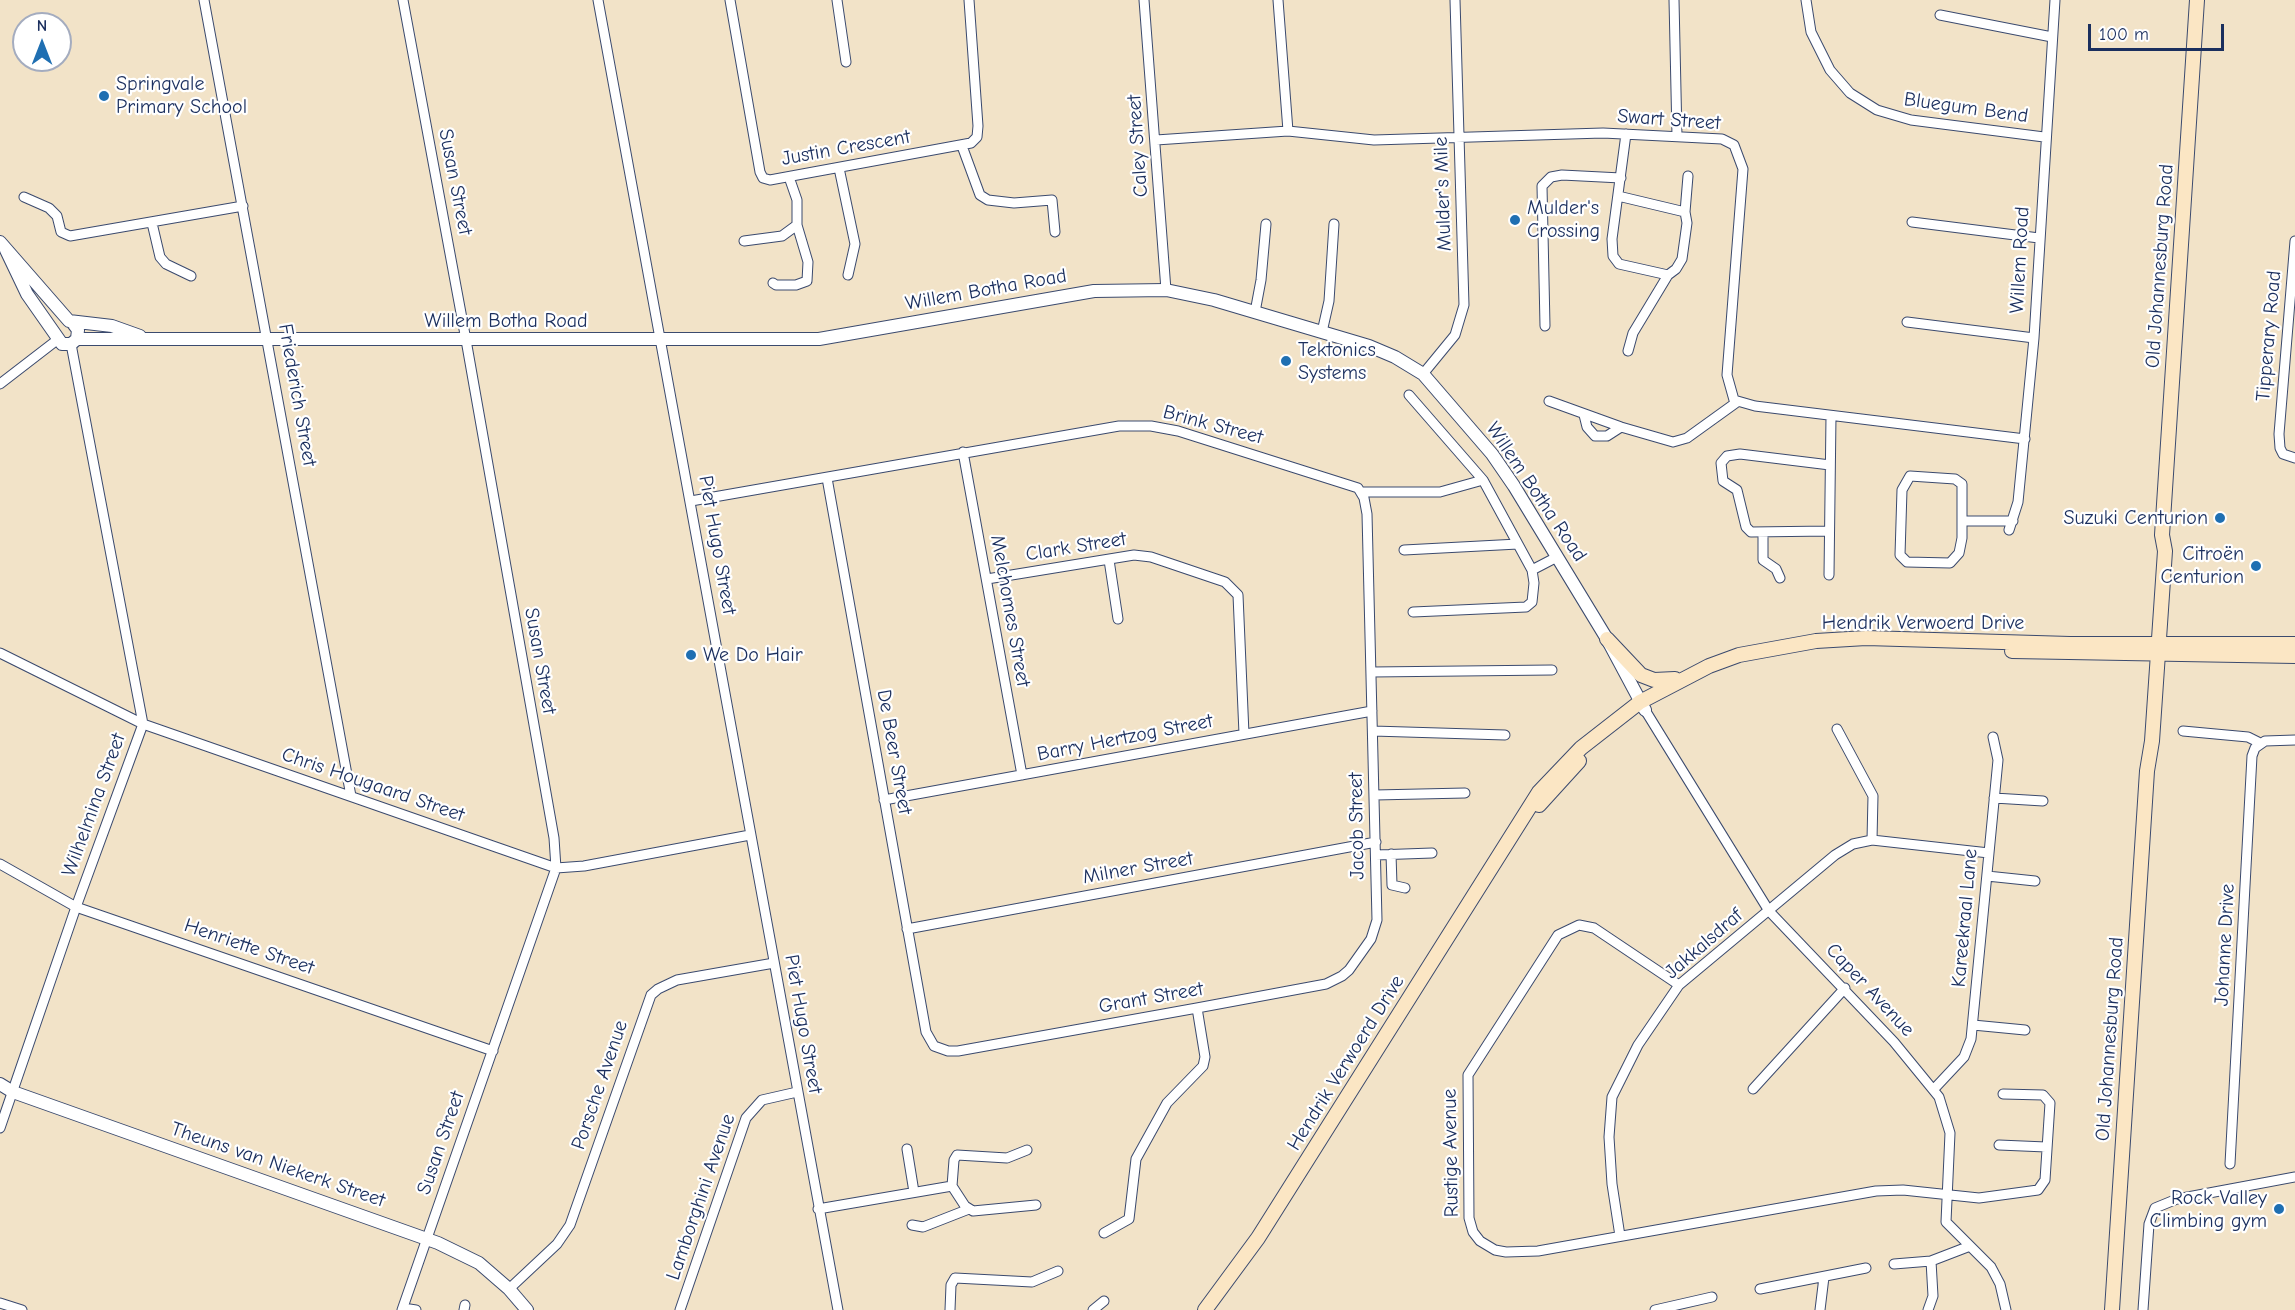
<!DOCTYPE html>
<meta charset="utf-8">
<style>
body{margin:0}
#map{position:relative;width:2295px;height:1310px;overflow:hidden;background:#f2e3c8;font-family:"Comic Neue",sans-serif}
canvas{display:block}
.north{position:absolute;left:12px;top:12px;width:60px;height:60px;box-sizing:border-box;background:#fff;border:2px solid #a4acbf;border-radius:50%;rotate:0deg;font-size:16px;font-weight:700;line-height:24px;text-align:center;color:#1b2f5e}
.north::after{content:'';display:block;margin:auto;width:21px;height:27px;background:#1f6fb2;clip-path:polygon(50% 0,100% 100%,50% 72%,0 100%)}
.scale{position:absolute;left:2088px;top:24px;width:136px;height:27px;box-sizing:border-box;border:3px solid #1b2f5e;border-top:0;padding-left:8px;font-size:18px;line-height:21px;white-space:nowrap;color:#1b2f5e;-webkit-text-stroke:4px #fff;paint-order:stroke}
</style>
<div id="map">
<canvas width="2295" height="1310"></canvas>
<div class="north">N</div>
<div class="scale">100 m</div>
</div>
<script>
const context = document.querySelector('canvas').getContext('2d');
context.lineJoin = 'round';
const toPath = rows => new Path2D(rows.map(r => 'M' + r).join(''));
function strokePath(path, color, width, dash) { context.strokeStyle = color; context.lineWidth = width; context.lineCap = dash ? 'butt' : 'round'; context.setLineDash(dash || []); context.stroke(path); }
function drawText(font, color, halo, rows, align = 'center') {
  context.font = font + ' "Comic Neue",sans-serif'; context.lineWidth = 4.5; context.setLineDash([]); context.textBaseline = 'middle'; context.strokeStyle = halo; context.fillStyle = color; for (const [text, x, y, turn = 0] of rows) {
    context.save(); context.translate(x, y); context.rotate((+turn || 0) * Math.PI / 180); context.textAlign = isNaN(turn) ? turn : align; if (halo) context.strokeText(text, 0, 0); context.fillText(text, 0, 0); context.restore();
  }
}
const minor = toPath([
 [204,0,351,796],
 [598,0,838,1310],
 [730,0,760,172,763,178,770,180,971,143,977,137,978,126,969,0],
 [837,0,846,62],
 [1144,0,1166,290],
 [1278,0,1288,131],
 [1674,0,1677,136],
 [1806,0,1811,32,1830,70,1850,93,1877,110,1911,120,2044,137],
 [1940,15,2052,37],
 [1626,134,1612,239,1613,256,1619,264,1668,275],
 [1156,140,1288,131,1374,140,1603,133,1722,139,1734,145,1743,169,1727,375,1734,400,1755,406,2025,439],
 [962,146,980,195,988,200,1014,203,1052,200,1055,232],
 [839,168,855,244,848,275],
 [1618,196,1685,212,1687,223,1682,259,1676,269,1668,275,1633,333,1628,351],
 [24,197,49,208,57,216,61,232,70,236,243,206],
 [1685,212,1688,176],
 [1912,222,2039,238],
 [152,223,160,257,166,264,191,276],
 [744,241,782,236,797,225,797,200,789,177],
 [2295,241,2279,434,2280,448,2283,454,2295,458],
 [773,283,776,285,796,285,807,281,808,262,797,225],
 [1255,312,1261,280,1266,224],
 [1907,322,2034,338],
 [1545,326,1542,186,1551,177,1562,175,1621,178],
 [1322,332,1329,301,1334,224],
 [1423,374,1455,335,1464,305,1455,0],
 [0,384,57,340],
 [1409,395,1483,480,1532,570,1534,583,1532,602,1526,607,1413,612],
 [1549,401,1621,427,1673,442,1687,438,1737,402],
 [1584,415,1587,427,1595,436,1607,436,1621,427],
 [963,452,1022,775],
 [1910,476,1955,479,1962,484,1962,538,1959,553,1950,563,1907,562,1900,555,1902,490,1910,476],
 [1361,492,1440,492,1483,480],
 [691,501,1119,426,1151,426,1178,431,1358,488,1364,498,1367,514,1377,920,1371,939,1349,970,1342,976,1326,984,1197,1008,958,1051,948,1051,934,1046,926,1032,827,478],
 [1963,521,2013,521],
 [2009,530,2018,502,2034,338,2055,0],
 [1829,531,1751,532,1746,527,1737,490,1723,481,1721,463,1727,456,1740,454,1830,465],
 [1763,534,1763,560,1776,569,1780,578],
 [1404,550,1518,544],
 [1109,560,1118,619],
 [1532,570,1557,557],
 [1829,575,1831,416],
 [987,579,1134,555,1151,557,1225,582,1238,595,1244,734],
 [0,653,143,724,556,868,584,866,750,835],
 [1372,672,1552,670],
 [1645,710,1769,911,1894,1042,1939,1097,1950,1133,1946,1222,1991,1267,2000,1284,2006,1310],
 [1837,729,1873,796,1872,840],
 [1373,731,1505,735],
 [2183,731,2248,737,2260,743],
 [1375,795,1465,793],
 [1994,798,2043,801],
 [884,800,1372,711],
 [1391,854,1392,885,1405,888],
 [1376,855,1432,853],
 [0,864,76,907,493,1051],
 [1987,876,2035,881],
 [907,929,1376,842],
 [1679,985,1594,928,1579,925,1558,935,1468,1075,1469,1218,1473,1232,1480,1241,1495,1250,1506,1252,1538,1251,1876,1191,1903,1190,1979,1198,2038,1190,2045,1180,2050,1103,2043,1095,2003,1094],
 [1973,1025,2025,1030],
 [1753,1089,1845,988],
 [1934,1089,1964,1057,1971,1039,1998,760,1993,737],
 [0,1128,76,907,143,724,71,344],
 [1999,1145,2046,1147],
 [907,1149,914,1192],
 [1027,1150,1007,1158,957,1155,954,1160,952,1186,965,1206,973,1211,1036,1205],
 [2230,1164,2252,756,2255,748,2265,741,2295,740],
 [818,1209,952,1186],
 [912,1225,923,1227,969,1209],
 [1104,1233,1129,1219,1136,1159,1167,1103,1203,1066,1205,1057,1197,1008],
 [1620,1236,1612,1184,1609,1137,1612,1097,1638,1045,1679,985,1835,855,1853,844,1872,840,1989,853],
 [1894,1264,1931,1261,1970,1246],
 [509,1289,557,1244,570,1225,651,995,658,989,677,980,774,963],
 [1760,1289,1866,1268],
 [0,1303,22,1310],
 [403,1308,416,1310],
 [402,1310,556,868,554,838,466,340,403,0],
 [464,1310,465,1305],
 [680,1310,746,1118,762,1100,797,1092],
 [950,1310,951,1285,955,1278,1032,1282,1058,1271],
 [1093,1310,1104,1301],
 [1655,1310,1712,1297],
 [1820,1310,1824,1277],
 [1928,1310,1933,1296,1931,1261],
 [2143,1310,2149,1224,2155,1208,2177,1199,2295,1177]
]);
const tertiary = toPath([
 [0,242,69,321],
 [6,250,27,294,62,344,71,344,77,339,78,330,72,322],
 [69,321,112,326,140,336],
 [77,339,819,339,1094,291,1166,290,1214,300,1369,346,1395,357,1423,374,1492,454,1514,486,1607,639,1645,710],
 [0,1084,13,1092,438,1243,479,1263,509,1289,527,1310]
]);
const secondary = toPath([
 [1607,639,1641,675,1654,680,1675,679],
 [2012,651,2295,656],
 [1539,805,1579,761],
 [1205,1310,1258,1238,1539,792,1581,748,1640,702,1709,666,1739,655,1816,641,1866,638,2070,644,2295,644],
 [2112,1310,2147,771,2152,741,2165,551,2162,535,2197,0]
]);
strokePath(minor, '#3b4a6e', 11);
strokePath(tertiary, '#3b4a6e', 14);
strokePath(secondary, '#3b4a6e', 16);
strokePath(minor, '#fff', 9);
strokePath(tertiary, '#fff', 12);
strokePath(secondary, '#fbe6c4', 14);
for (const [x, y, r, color] of [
 [104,96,6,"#1f6fb2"],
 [1515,220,6,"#1f6fb2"],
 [1286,361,6,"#1f6fb2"],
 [2220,518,6,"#1f6fb2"],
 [2256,566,6,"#1f6fb2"],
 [691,655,6,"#1f6fb2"],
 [2279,1209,6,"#1f6fb2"]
]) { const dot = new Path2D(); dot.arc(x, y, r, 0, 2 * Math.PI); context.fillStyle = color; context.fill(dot); strokePath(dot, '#fff', 2); }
drawText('20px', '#1b2f5e', '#fff', [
 ["Springvale",116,84],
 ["Primary School",116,107],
 ["Mulder's",1527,208],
 ["Crossing",1527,231],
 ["Tektonics",1298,350],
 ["Systems",1298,373],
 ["Suzuki Centurion",2208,518,"right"],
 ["Citroën",2244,554,"right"],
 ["Centurion",2244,577,"right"],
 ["We Do Hair",703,655],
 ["Rock Valley",2267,1198,"right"],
 ["Climbing gym",2267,1221,"right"]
], 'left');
drawText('20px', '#1b2f5e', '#fff', [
 ["Bluegum Bend",1966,108,8],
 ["Swart Street",1669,120,4],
 ["Caley Street",1138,146,-94],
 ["Justin Crescent",846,148,-10],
 ["Susan Street",455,182,79],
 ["Mulder's Mile",1443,194,-92],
 ["Willem Road",2020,260,-87],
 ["Old Johannesburg Road",2160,266,-86],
 ["Willem Botha Road",986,290,-10],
 ["Willem Botha Road",506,321],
 ["Tipperary Road",2269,336,-85],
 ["Friederich Street",297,395,80],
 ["Brink Street",1213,425,15],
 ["Willem Botha Road",1536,492,56],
 ["Piet Hugo Street",717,545,80],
 ["Clark Street",1076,547,-9],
 ["Melchomes Street",1010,611,80],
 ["Hendrik Verwoerd Drive",1923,623],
 ["Susan Street",540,661,80],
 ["Barry Hertzog Street",1125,738,-11],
 ["De Beer Street",894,752,80],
 ["Chris Hougaard Street",373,785,19],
 ["Wilhelmina Street",94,805,-70],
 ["Jacob Street",1357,826,-91],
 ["Milner Street",1138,868,-10],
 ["Kareekraal Lane",1965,918,-85],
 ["Jakkalsdraf",1704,944,-41],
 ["Johanne Drive",2225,945,-87],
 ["Henriette Street",249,947,19],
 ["Caper Avenue",1870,990,47],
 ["Grant Street",1151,998,-10],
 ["Piet Hugo Street",803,1024,80],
 ["Old Johannesburg Road",2110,1039,-86],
 ["Hendrik Verwoerd Drive",1346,1063,-58],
 ["Porsche Avenue",600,1085,-71],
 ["Susan Street",441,1143,-71],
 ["Rustige Avenue",1451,1153,-91],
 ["Theuns van Niekerk Street",278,1165,19],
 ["Lamborghini Avenue",701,1197,-71]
]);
</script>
